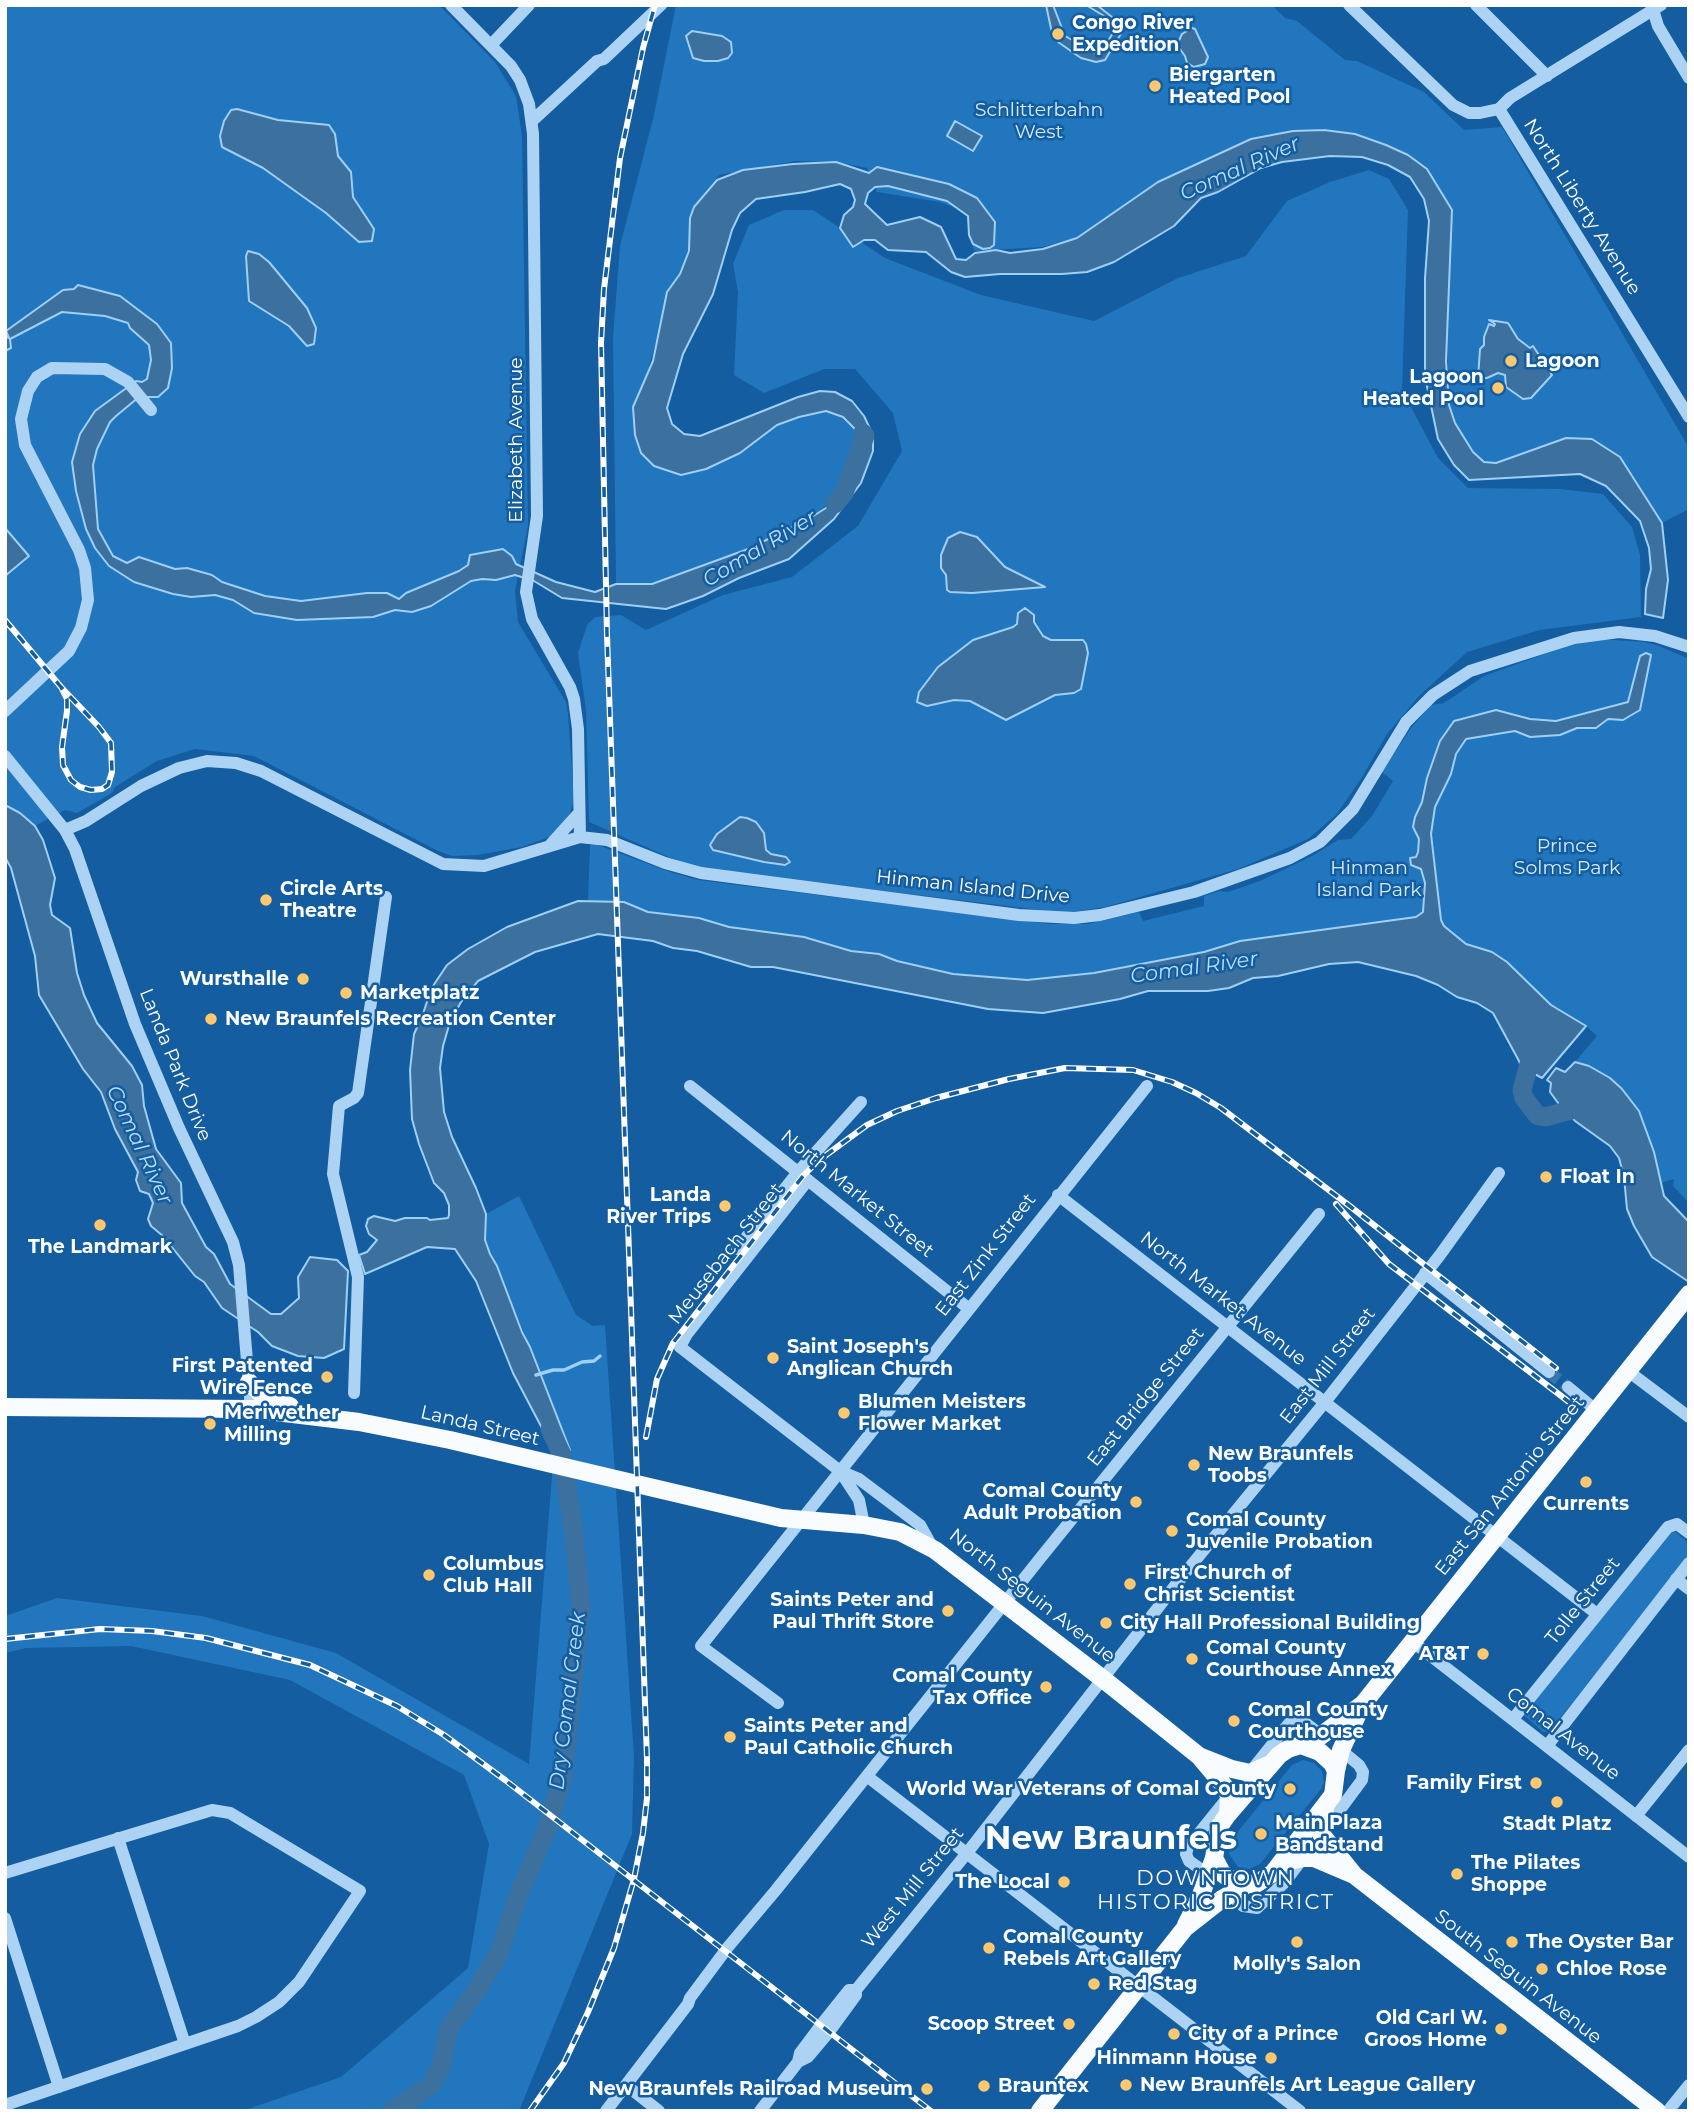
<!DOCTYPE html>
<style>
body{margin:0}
#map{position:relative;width:1694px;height:2116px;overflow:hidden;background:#135da0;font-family:Montserrat,sans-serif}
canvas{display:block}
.frame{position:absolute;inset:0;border:7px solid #fff;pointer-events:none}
</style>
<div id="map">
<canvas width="1694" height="2116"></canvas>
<div class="frame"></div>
</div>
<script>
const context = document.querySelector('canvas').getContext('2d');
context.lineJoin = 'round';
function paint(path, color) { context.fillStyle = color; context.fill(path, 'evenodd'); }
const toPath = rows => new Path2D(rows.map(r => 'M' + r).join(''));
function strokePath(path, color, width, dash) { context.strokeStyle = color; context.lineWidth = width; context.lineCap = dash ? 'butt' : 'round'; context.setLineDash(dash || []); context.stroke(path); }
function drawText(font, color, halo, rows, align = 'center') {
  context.font = font + ' Montserrat,sans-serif'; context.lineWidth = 5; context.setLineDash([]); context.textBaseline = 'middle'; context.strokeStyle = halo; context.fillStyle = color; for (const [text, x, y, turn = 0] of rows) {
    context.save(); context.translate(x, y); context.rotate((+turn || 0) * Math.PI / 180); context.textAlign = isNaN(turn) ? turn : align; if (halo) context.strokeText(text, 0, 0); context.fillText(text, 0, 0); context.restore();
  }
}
paint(toPath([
 [5,5,439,5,495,62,516,96,522,136,528,526,515,591,518,622,566,702,568,714,574,800,568,821,552,836,522,847,478,855,452,856,438,851,254,756,195,749,157,761,115,787,112,793,77,813,65,810,35,826,20,813,5,805],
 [676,5,1272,5,1285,18,1297,21,1345,60,1357,61,1424,92,1464,130,1502,127,1689,448,1689,509,1662,523,1633,475,1537,447,1496,463,1484,462,1473,452,1455,423,1449,405,1446,316,1452,210,1427,169,1356,134,1324,130,1293,131,1251,139,1158,182,1077,238,1042,247,974,251,966,212,940,202,877,192,867,168,836,162,795,161,719,175,693,207,688,254,660,328,645,381,650,459,829,404,857,424,860,440,856,461,845,485,831,502,797,527,741,552,655,583,616,584,613,338,620,246,654,115],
 [1369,170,1389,179,1408,210,1402,390,1438,458,1468,488,1560,489,1603,494,1632,527,1640,555,1641,617,1540,630,1467,652,1419,696,1387,734,1361,779,1336,815,1308,839,1238,869,1105,907,1065,913,704,869,671,858,589,822,586,710,578,653,587,625,595,617,621,615,646,630,723,595,792,577,858,526,902,451,893,413,855,369,824,369,764,393,734,375,738,292,733,264,749,225,784,210,813,210,885,258,981,295,1094,321,1178,278,1246,256,1287,201,1330,182],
 [1599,639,1644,642,1659,646,1689,659,1689,1203,1673,1186,1674,1179,1661,1183,1654,1152,1639,1112,1589,1066,1575,1062,1597,1036,1586,1026,1551,1005,1507,962,1492,952,1466,944,1444,926,1441,920,1431,834,1435,807,1451,774,1456,754,1466,739,1515,731,1530,737,1560,735,1577,728,1596,728,1608,719,1623,720,1646,676,1651,655,1640,656,1628,702,1556,721,1530,719,1496,710,1454,721,1440,741,1427,778,1422,802,1415,817,1413,827,1419,839,1416,857,1425,883,1423,912,1416,917,1240,941,1204,952,1094,973,1027,980,953,974,897,961,879,954,851,951,804,937,729,927,699,918,648,912,624,902,588,901,590,845,595,844,673,873,698,880,1049,924,1088,924,1139,912,1143,921,1204,906,1204,896,1220,891,1228,892,1260,881,1312,856,1338,840,1351,839,1372,816,1393,781,1382,772,1411,728,1431,705,1444,703,1484,676,1567,646],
 [519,1196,576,1315,593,1326,605,1325,634,1757,632,1834,519,2111,242,2111,341,2077,468,1968,489,1844,464,1775,290,1680,131,1646,26,1648,5,1653,5,1616,57,1598,202,1616,336,1653,529,1764,554,1451,570,1450,530,1347,485,1240,486,1214],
 [1674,1531,1689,1543,1689,1556,1549,1732,1543,1732,1524,1715,1669,1532],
 [1303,1760,1314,1763,1322,1771,1324,1782,1321,1789,1260,1864,1249,1869,1238,1867,1229,1854,1231,1840,1292,1765]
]), '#2276bd');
const water = toPath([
 [1046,5,1053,5,1065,36,1096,54,1102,52,1115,29,1104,16,1086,5,1098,6,1121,24,1122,32,1105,60,1096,62,1081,58,1058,42,1052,33,1046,5],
 [1192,28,1195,29,1208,57,1205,64,1194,67,1187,63,1185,56,1177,45,1182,34,1192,28],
 [692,31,722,36,731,42,732,53,728,58,718,61,704,61,693,58,686,36,692,31],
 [237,109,278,120,329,125,335,134,338,156,351,172,353,197,374,229,372,241,359,242,326,213,263,168,222,147,220,136,224,121,231,110,237,109],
 [955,121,982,136,973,151,947,136,955,121],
 [1324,130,1355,134,1386,145,1408,155,1427,169,1452,210,1446,361,1449,405,1455,423,1473,452,1484,462,1496,463,1566,438,1592,439,1620,457,1662,523,1668,580,1663,618,1645,614,1646,589,1651,569,1649,548,1640,521,1606,486,1580,474,1469,480,1454,465,1438,439,1425,377,1425,278,1429,221,1424,199,1410,177,1388,165,1362,157,1330,156,1282,162,1261,168,1218,192,1201,198,1174,226,1114,262,1087,272,1062,274,1000,274,965,277,951,272,926,252,888,250,875,240,864,240,853,247,840,228,844,215,853,207,855,200,851,189,840,184,805,192,756,199,740,213,732,230,713,294,683,354,667,408,672,424,684,434,700,436,798,397,820,391,835,392,852,401,864,416,873,435,873,451,861,483,834,519,789,559,739,578,703,596,666,609,562,598,534,581,515,575,496,580,482,579,471,581,431,606,412,612,395,610,373,617,297,620,254,613,233,600,215,595,191,597,173,594,134,582,109,566,95,548,86,529,76,491,72,462,80,434,95,411,136,381,142,382,147,379,151,360,149,345,130,328,128,323,105,316,62,312,10,339,11,348,5,351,5,336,9,338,6,331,63,290,74,289,78,285,120,296,157,324,171,343,172,368,168,388,158,397,139,397,116,416,110,422,97,449,93,465,98,529,113,556,127,563,139,557,175,569,187,568,212,575,222,582,265,596,301,601,367,593,387,593,399,599,406,593,459,571,468,565,470,555,503,549,512,556,516,564,556,582,595,592,616,584,652,584,748,549,807,520,829,506,856,471,860,440,856,430,843,417,826,411,799,417,777,425,740,453,706,469,681,475,654,466,641,453,635,435,633,407,653,361,667,292,680,274,689,251,690,218,694,207,717,180,743,170,793,164,836,162,869,173,877,167,949,184,977,198,995,222,994,245,990,248,983,249,973,244,969,235,968,216,947,201,888,186,875,187,868,193,865,204,887,225,920,217,941,227,956,259,966,260,975,253,996,250,1010,253,1043,249,1077,238,1158,182,1251,139,1293,131,1324,130],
 [248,251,259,254,269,262,307,308,316,328,314,344,307,346,289,326,249,301,246,256,248,251],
 [1489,320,1508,323,1518,339,1530,348,1533,346,1552,375,1531,398,1523,399,1506,387,1505,375,1498,373,1487,378,1478,378,1480,349,1484,345,1484,337,1489,324,1494,326,1495,324,1489,320],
 [5,528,29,556,5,576,5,528],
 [960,532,977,537,1005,567,1045,587,972,593,950,592,947,590,946,575,941,568,941,555,948,538,960,532],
 [1025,608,1034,615,1034,622,1043,636,1051,640,1083,640,1086,644,1088,653,1081,689,1074,693,1055,695,1006,720,970,701,954,700,927,706,917,702,919,692,938,667,973,640,1013,627,1017,624,1018,613,1025,608],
 [1646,653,1651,655,1640,710,1623,720,1608,719,1596,728,1577,728,1560,735,1530,737,1515,731,1466,739,1456,754,1451,774,1435,807,1431,834,1441,920,1444,926,1466,944,1492,952,1507,962,1551,1005,1586,1026,1542,1078,1531,1072,1524,1073,1519,1061,1493,1013,1477,1003,1457,997,1438,985,1416,976,1358,962,1329,964,1278,976,1253,978,1229,988,1208,991,1148,991,1120,999,1043,1013,988,1009,814,975,773,967,751,967,697,951,673,948,653,941,598,934,535,952,478,981,461,1002,450,1022,443,1046,440,1068,444,1112,452,1137,476,1188,486,1214,485,1240,490,1254,497,1266,522,1332,530,1347,570,1450,554,1451,513,1373,476,1281,455,1249,427,1247,365,1274,359,1255,367,1252,377,1240,369,1234,366,1226,368,1219,374,1216,395,1221,405,1218,427,1218,430,1220,448,1218,449,1215,449,1205,444,1193,434,1183,419,1144,412,1119,410,1070,414,1034,423,1014,431,989,447,965,468,949,507,927,578,901,624,902,648,912,699,918,729,927,804,937,851,951,879,954,897,961,953,974,1027,980,1094,973,1204,952,1240,941,1416,917,1423,912,1425,883,1421,869,1411,865,1410,858,1416,857,1418,852,1419,839,1413,827,1415,817,1422,802,1427,778,1440,741,1454,721,1496,710,1530,719,1556,721,1628,702,1640,656,1646,653],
 [5,805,20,813,35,826,43,840,55,878,50,905,52,915,70,928,77,973,84,995,97,1023,132,1066,142,1085,144,1106,156,1149,181,1183,182,1203,206,1247,214,1254,230,1284,271,1314,281,1314,299,1298,298,1277,310,1257,337,1260,348,1271,344,1349,324,1358,298,1356,272,1346,258,1332,222,1308,204,1282,195,1276,163,1236,151,1226,148,1219,153,1203,149,1194,140,1191,136,1180,138,1172,115,1129,101,1092,83,1069,39,995,35,956,11,868,5,857,5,805],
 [740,817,747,818,756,822,764,833,766,850,771,854,786,857,790,862,785,865,764,862,713,850,710,845,717,834,740,817],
 [1575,1062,1589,1066,1610,1078,1622,1089,1639,1111,1654,1152,1664,1196,1689,1222,1689,1282,1652,1257,1634,1226,1627,1209,1624,1177,1619,1158,1610,1146,1575,1121,1568,1112,1564,1111,1550,1092,1551,1083,1547,1080,1556,1068,1565,1072,1575,1062]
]);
paint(water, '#3c709f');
strokePath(water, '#9ecff7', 2);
strokePath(toPath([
 [536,1375,553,1370,564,1370,582,1362,594,1361,600,1356]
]), '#9ecff7', 3.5);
strokePath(toPath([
 [835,504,844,493,865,436,863,433],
 [1533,1049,1522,1090,1524,1098,1537,1115,1545,1117,1593,1104],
 [392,2111,431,2085,441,2067,449,2028,475,1993,499,1953,518,1896,548,1826,563,1776,581,1606,574,1534,562,1455,550,1429]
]), '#3c709f', 19);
strokePath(toPath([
 [1549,1372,1568,1387]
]), '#3675ae', 12, [12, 6]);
strokePath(toPath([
 [1349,5,1453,105,1469,113,1480,113,1499,109,1510,98,1661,5],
 [1476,5,1547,76],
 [1652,6,1658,26,1689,78],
 [491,45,529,5],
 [1499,109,1689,417],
 [532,121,597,61,604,59,661,5],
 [5,711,69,651,81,628,88,600,85,568,79,550,25,445,21,419,28,391,37,377,52,368,105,369,128,382,151,410],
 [5,756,65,830,75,849,135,1024,179,1128,233,1242,239,1265,251,1409],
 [65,830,86,821,141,786,179,768,207,761,236,763,261,771,443,864,484,866,580,837,578,729,574,699,570,687,532,619,526,592,537,516,533,134,529,104,520,80,511,66,451,5],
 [580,837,607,840,665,863,701,873,1019,915,1074,918,1100,915,1194,892,1290,858,1320,842,1353,809,1406,722,1433,695,1470,671,1574,638,1619,632,1655,636,1689,647],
 [551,844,579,813],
 [690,1086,968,1308],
 [808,1180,687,1334,680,1347,840,1471,859,1479,920,1525,934,1550],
 [1058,1195,1597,1614],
 [737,1249,798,1172,861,1102],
 [1425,1273,1549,1372],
 [1628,1371,1689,1417],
 [1568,1387,1597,1411],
 [354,1393,358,1277,333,1174,339,1106,354,1098,358,1093,386,897],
 [840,1471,859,1500,864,1525],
 [1676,1579,1689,1589],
 [1413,1642,1689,1857],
 [778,1703,701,1646,1147,1086],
 [1513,1719,1668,1527,1677,1524,1689,1533],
 [1547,1746,1689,1563],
 [1251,1771,1291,1721,1303,1721,1322,1736],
 [868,1777,1300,2111],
 [1636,1816,1689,1750],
 [1322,1834,1362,1780,1363,1772,1359,1765,1341,1750],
 [118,1838,185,2044],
 [5,1873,212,1810,230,1813,360,1891,299,1982,279,2002,256,2017,238,2026,5,2105],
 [1209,1875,1189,1861,1186,1854,1188,1847,1229,1796],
 [1229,1894,1243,1906,1257,1908,1285,1882,1303,1858],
 [5,1918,59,2087],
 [798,2062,808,2057,829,2032,856,1995,856,1990,967,1853,1185,1573,1325,1402,1440,1255,1499,1173],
 [626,2085,659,2111],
 [606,2111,688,2004,690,1998,728,1947,776,1890,1042,1556,1319,1214],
 [760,2111,798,2062,800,2053,821,2025,849,1990,856,1990],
 [1668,2111,1689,2085]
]), '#acd3f4', 12);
strokePath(toPath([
 [249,1382,264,1397,290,1406],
 [5,1407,251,1409,359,1422,450,1440,781,1518,864,1525,900,1532,935,1550,1103,1679,1199,1756,1226,1788,1229,1796,1228,1814],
 [1301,1745,1320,1752,1332,1763,1336,1771,1333,1795,1273,1873,1256,1884,1235,1883,1222,1873,1214,1858,1219,1827,1228,1814,1279,1755,1288,1749,1314,1741,1363,1704,1689,1294],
 [1199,1756,1232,1769,1250,1773,1268,1765],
 [1336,1771,1341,1750,1361,1707],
 [1325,1810,1320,1826,1321,1834,1354,1875,1657,2111],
 [1281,1863,1303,1858,1314,1858,1354,1875],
 [1186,1925,1201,1895,1214,1858],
 [1040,2111,1185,1928,1222,1899,1246,1885]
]), '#f9fcff', 18);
const rail = toPath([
 [5,620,61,687,99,727,111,743,112,772,108,785,102,789,91,790,80,787,71,780,63,765,62,747,67,711,67,699,61,687],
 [1336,1204,1389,1264,1573,1405],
 [646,1437,657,1379,673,1343,803,1176,818,1161,867,1125,897,1111,936,1098,1009,1079,1065,1068,1133,1070,1172,1082,1196,1093,1221,1108,1351,1207,1556,1368],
 [5,1639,100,1629,152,1631,206,1638,310,1665,397,1706,444,1735,505,1780,931,2111],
 [530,2111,564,2063,588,2012,614,1948,634,1879,643,1833,647,1798,647,1759,607,635,601,343,604,289,620,158,643,48,655,5]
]);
strokePath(rail, '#fff', 6);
strokePath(rail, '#135da0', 3.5, [10]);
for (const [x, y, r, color] of [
 [1058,34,7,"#ffc86f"],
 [1155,86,7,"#ffc86f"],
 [1511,361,7,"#ffc86f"],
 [1498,388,7,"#ffc86f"],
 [266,900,7,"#ffc86f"],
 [303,979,7,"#ffc86f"],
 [346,993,7,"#ffc86f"],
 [211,1019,7,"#ffc86f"],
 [1546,1177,7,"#ffc86f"],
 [725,1206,7,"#ffc86f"],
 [100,1225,7,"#ffc86f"],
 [773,1358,7,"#ffc86f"],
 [327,1377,7,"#ffc86f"],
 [844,1413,7,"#ffc86f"],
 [210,1424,7,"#ffc86f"],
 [1194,1465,7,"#ffc86f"],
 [1586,1482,7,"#ffc86f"],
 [1136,1502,7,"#ffc86f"],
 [1172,1531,7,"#ffc86f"],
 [429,1575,7,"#ffc86f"],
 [1130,1584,7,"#ffc86f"],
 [948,1611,7,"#ffc86f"],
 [1106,1623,7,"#ffc86f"],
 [1483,1654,7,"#ffc86f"],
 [1192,1659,7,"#ffc86f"],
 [1046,1687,7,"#ffc86f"],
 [1234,1721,7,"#ffc86f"],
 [730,1737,7,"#ffc86f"],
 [1536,1783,7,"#ffc86f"],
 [1290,1789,7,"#ffc86f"],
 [1557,1802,7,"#ffc86f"],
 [1261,1834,7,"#ffc86f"],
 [1457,1874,7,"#ffc86f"],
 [1064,1882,7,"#ffc86f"],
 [1297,1942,7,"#ffc86f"],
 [1512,1942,7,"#ffc86f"],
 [989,1948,7,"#ffc86f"],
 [1542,1969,7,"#ffc86f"],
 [1094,1984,7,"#ffc86f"],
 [1069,2024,7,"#ffc86f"],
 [1501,2029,7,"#ffc86f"],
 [1174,2034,7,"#ffc86f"],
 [1271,2058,7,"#ffc86f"],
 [1126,2085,7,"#ffc86f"],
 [984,2086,7,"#ffc86f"],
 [927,2089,7,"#ffc86f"]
]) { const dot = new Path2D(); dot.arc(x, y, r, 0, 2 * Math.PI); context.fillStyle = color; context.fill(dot); strokePath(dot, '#135da0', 2.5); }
drawText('bold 19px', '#fff', '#135da0', [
 ["Congo River",1072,23],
 ["Expedition",1072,45],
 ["Biergarten",1169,75],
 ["Heated Pool",1169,97],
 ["Lagoon",1525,361],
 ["Lagoon",1484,377,"right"],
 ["Heated Pool",1484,399,"right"],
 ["Circle Arts",280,889],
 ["Theatre",280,911],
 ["Wursthalle",289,979,"right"],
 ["Marketplatz",360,993],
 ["New Braunfels Recreation Center",225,1019],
 ["Float In",1560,1177],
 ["Landa",711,1195,"right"],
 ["River Trips",711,1217,"right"],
 ["The Landmark",100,1247,"center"],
 ["Saint Joseph's",787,1347],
 ["Anglican Church",787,1369],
 ["First Patented",313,1366,"right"],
 ["Wire Fence",313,1388,"right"],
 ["Blumen Meisters",858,1402],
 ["Flower Market",858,1424],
 ["Meriwether",224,1413],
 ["Milling",224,1435],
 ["New Braunfels",1208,1454],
 ["Toobs",1208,1476],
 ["Comal County",1122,1491,"right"],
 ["Adult Probation",1122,1513,"right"],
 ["Currents",1586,1504,"center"],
 ["Comal County",1186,1520],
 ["Juvenile Probation",1186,1542],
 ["Columbus",443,1564],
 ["Club Hall",443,1586],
 ["First Church of",1144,1573],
 ["Christ Scientist",1144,1595],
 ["Saints Peter and",934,1600,"right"],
 ["Paul Thrift Store",934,1622,"right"],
 ["City Hall Professional Building",1120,1623],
 ["Comal County",1206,1648],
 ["Courthouse Annex",1206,1670],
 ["AT&T",1469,1654,"right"],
 ["Comal County",1032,1676,"right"],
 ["Tax Office",1032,1698,"right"],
 ["Comal County",1248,1710],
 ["Courthouse",1248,1732],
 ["Saints Peter and",744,1726],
 ["Paul Catholic Church",744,1748],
 ["Family First",1522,1783,"right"],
 ["World War Veterans of Comal County",1276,1789,"right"],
 ["Main Plaza",1275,1823],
 ["Bandstand",1275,1845],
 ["Stadt Platz",1557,1824,"center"],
 ["The Pilates",1471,1863],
 ["Shoppe",1471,1885],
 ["The Local",1050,1882,"right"],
 ["Comal County",1003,1937],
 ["Rebels Art Gallery",1003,1959],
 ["The Oyster Bar",1526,1942],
 ["Molly's Salon",1297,1964,"center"],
 ["Chloe Rose",1556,1969],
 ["Red Stag",1108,1984],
 ["Old Carl W.",1487,2018,"right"],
 ["Groos Home",1487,2040,"right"],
 ["Scoop Street",1055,2024,"right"],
 ["City of a Prince",1188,2034],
 ["Hinmann House",1257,2058,"right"],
 ["New Braunfels Art League Gallery",1140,2085],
 ["Brauntex",998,2086],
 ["New Braunfels Railroad Museum",913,2089,"right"]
], 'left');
drawText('19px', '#d4ebfd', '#135da0', [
 ["Schlitterbahn",1039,110],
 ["West",1039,132],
 ["Prince",1567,846],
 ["Solms Park",1567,868],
 ["Hinman",1369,868],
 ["Island Park",1369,890]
]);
drawText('19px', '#fff', '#135da0', [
 ["North Liberty Avenue",1582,207,58],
 ["Elizabeth Avenue",516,440,-90],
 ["Hinman Island Drive",973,887,6],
 ["Landa Park Drive",175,1065,68],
 ["North Market Street",857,1194,39],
 ["Meusebach Street",726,1254,-52],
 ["East Zink Street",986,1255,-52],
 ["North Market Avenue",1223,1299,38],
 ["East Mill Street",1328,1366,-52],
 ["East Bridge Street",1146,1397,-51],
 ["Landa Street",480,1426,13],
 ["East San Antonio Street",1510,1486,-51],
 ["North Seguin Avenue",1032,1596,38],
 ["Tolle Street",1583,1601,-51],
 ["Comal Avenue",1563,1734,38],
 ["West Mill Street",913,1888,-51],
 ["South Seguin Avenue",1518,1977,38]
]);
drawText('italic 21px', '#b9ddfa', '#135da0', [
 ["Comal River",1240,169,-24],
 ["Comal River",760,549,-31],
 ["Comal River",1194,968,-8],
 ["Comal River",139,1145,65],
 ["Dry Comal Creek",568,1701,-83]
]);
context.letterSpacing = '2px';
drawText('21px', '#fff', '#135da0', [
 ["DOWNTOWN",1216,1879],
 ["HISTORIC DISTRICT",1216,1903]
]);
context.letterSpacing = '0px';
drawText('bold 33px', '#fff', '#135da0', [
 ["New Braunfels",1111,1839]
]);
</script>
